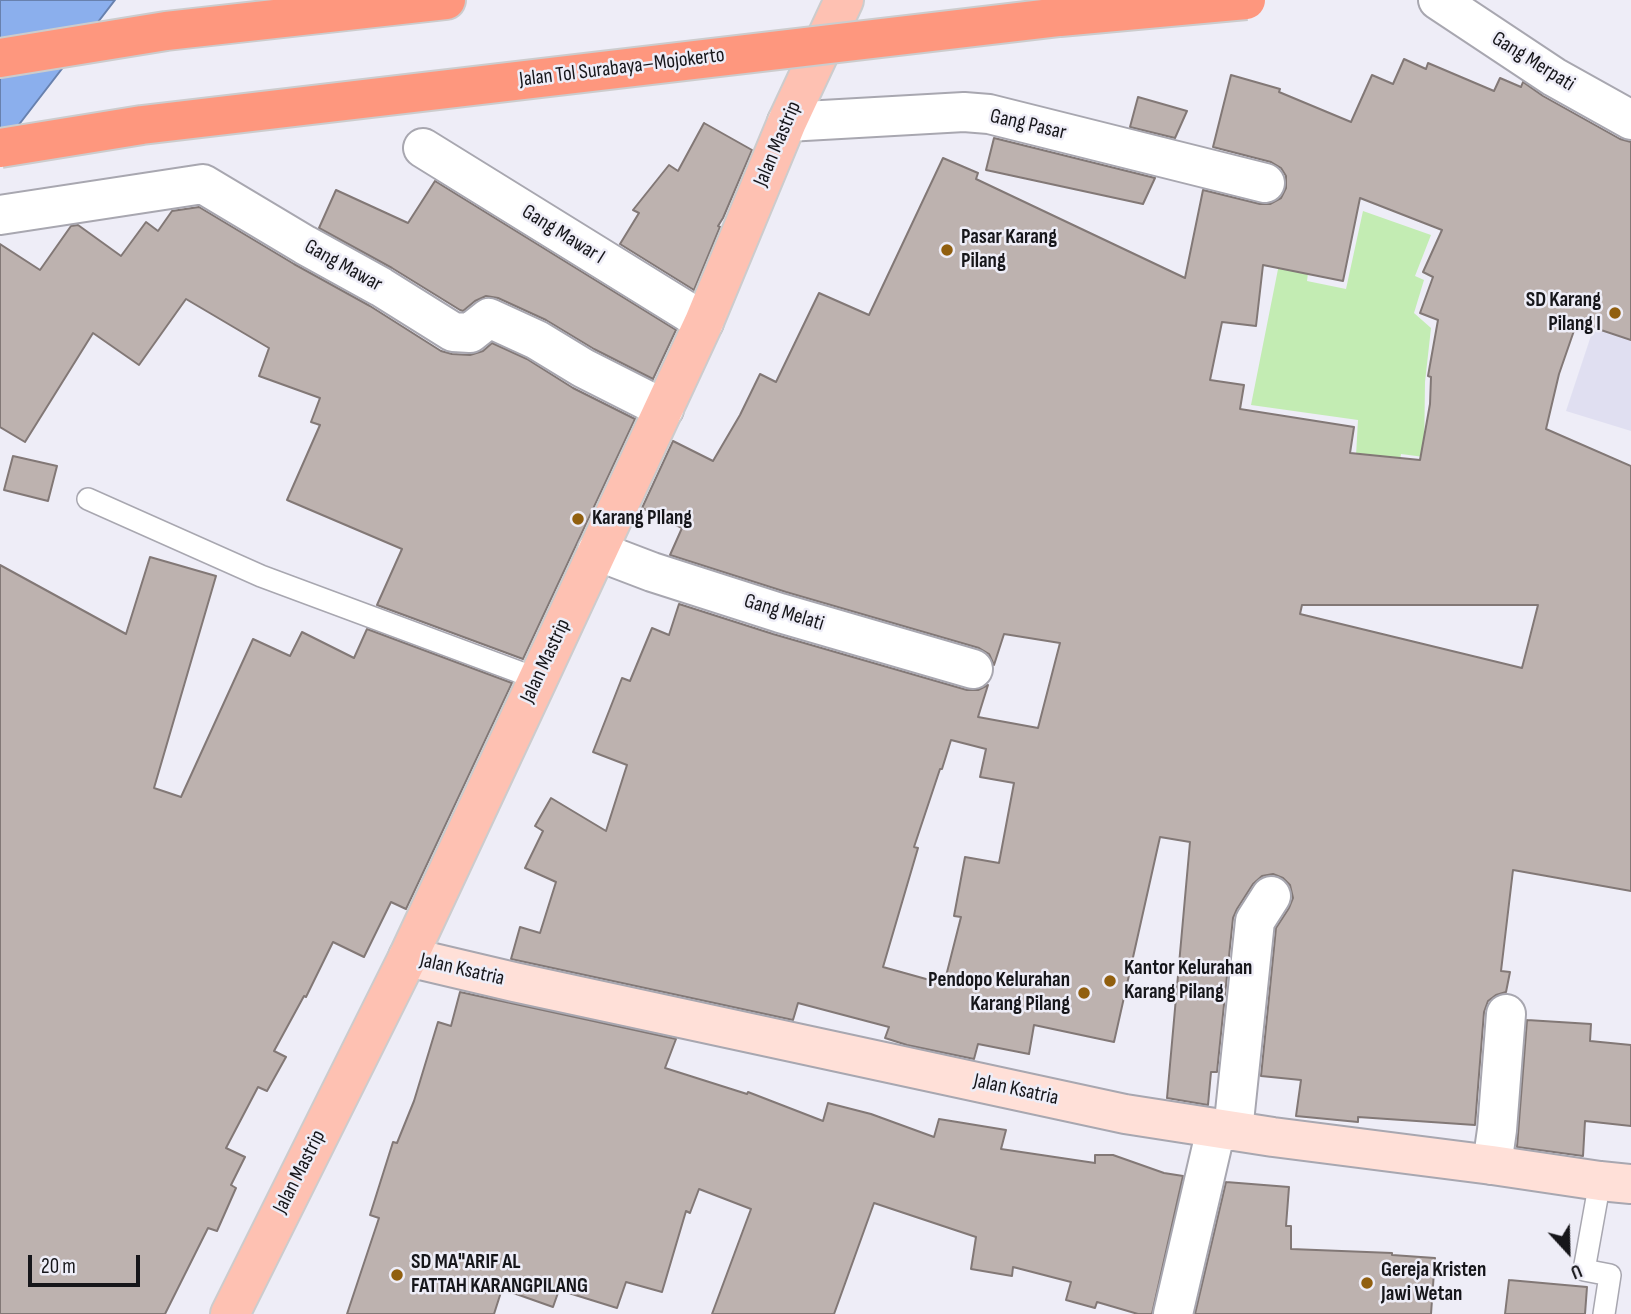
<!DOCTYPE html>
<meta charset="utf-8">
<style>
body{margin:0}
#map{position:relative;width:1631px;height:1314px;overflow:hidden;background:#eeedf7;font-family:"Sofia Sans Condensed",sans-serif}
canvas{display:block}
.north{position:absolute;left:1533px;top:1216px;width:70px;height:70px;-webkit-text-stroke:5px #eeedf7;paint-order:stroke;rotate:158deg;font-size:19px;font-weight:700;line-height:28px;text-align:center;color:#16161a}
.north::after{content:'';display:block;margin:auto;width:24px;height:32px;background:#16161a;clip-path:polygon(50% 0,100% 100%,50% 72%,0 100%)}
.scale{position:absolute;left:28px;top:1255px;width:112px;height:32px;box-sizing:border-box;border:4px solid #16161a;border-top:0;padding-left:9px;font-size:21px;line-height:24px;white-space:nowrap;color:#16161a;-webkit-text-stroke:5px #eeedf7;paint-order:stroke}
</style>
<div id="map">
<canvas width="1631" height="1314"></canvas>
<div class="north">U</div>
<div class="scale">20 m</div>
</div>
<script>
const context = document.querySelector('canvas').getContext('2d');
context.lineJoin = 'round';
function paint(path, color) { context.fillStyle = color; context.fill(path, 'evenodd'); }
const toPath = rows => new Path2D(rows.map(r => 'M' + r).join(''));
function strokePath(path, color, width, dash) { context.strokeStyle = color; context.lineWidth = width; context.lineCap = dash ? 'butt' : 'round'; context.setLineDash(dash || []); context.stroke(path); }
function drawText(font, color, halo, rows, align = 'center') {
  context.font = font + ' "Sofia Sans Condensed",sans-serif'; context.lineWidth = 5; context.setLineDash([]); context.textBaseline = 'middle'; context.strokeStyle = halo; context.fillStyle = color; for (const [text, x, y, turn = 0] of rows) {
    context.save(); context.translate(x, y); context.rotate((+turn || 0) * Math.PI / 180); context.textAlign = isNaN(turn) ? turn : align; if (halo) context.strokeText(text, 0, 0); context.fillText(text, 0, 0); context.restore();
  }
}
paint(toPath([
 [1631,215,1631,431,1566,411]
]), '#e0dff1');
paint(toPath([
 [1363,211,1431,235,1415,276,1424,280,1414,313,1431,328,1425,382,1424,457,1401,454,1397,481,1349,581,1358,420,1251,405,1284,239,1312,243,1307,281,1346,289]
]), '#c3ecb3');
const water = toPath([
 [0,0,115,0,14,131,0,141,0,0]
]);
paint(water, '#8bafed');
strokePath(water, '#6881ae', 2);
const building = toPath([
 [1404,59,1426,69,1428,63,1494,91,1500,78,1521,87,1523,82,1543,96,1620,139,1631,142,1631,340,1577,322,1559,374,1546,429,1631,466,1631,891,1513,870,1501,971,1510,972,1506,992,1496,995,1488,1001,1484,1012,1475,1125,1358,1117,1358,1122,1296,1116,1301,1080,1261,1076,1276,928,1289,908,1293,898,1290,885,1283,878,1273,874,1262,876,1253,884,1237,909,1233,918,1217,1072,1211,1072,1208,1105,1167,1098,1190,842,1160,837,1114,1042,1034,1025,1029,1054,978,1044,974,1059,907,1045,885,1038,889,1027,798,1003,793,1020,511,959,520,927,540,933,556,882,525,868,543,831,535,826,551,798,606,831,627,765,593,752,622,678,630,681,652,628,669,635,679,604,773,634,967,690,978,690,988,685,978,717,1038,728,1060,643,1004,634,994,665,989,654,979,648,786,592,670,555,682,528,642,508,673,441,713,461,740,415,760,374,776,382,819,293,869,315,943,158,978,173,976,179,1185,278,1203,190,1260,204,1270,204,1281,198,1286,188,1286,176,1281,168,1271,162,1213,147,1231,75,1280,89,1279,92,1351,122,1372,75,1393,84,1404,59],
 [1360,198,1442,230,1423,272,1433,277,1420,313,1438,320,1428,376,1431,377,1430,404,1420,460,1350,453,1354,427,1240,409,1244,385,1210,380,1222,322,1256,326,1263,265,1343,281,1360,198],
 [1302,605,1538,605,1522,668,1300,614,1302,605],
 [951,740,986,749,980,777,1014,783,999,863,965,857,954,916,961,917,944,984,883,967,918,848,914,847,940,769,942,769,951,740],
 [1138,97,1187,111,1175,138,1130,127,1138,97],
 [704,123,752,150,723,218,718,226,720,227,694,290,620,244,639,213,633,210,669,165,678,171,704,123],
 [994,138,1155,178,1143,204,986,170,994,138],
 [435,181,676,330,653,379,594,349,546,320,498,298,486,296,475,301,463,311,460,310,392,268,319,228,336,190,408,223,435,181],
 [199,207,294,264,370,306,441,351,452,354,470,355,483,351,492,343,527,359,573,388,635,419,523,659,377,605,402,549,287,500,320,425,311,422,320,398,259,376,269,348,186,299,139,365,93,333,25,442,0,427,0,244,40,270,71,226,78,225,121,256,146,222,158,231,172,211,199,207],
 [13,456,57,466,48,501,4,490,13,456],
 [150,557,216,576,154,788,181,797,253,639,290,656,302,632,354,658,367,629,512,683,406,909,391,902,364,957,333,942,306,997,304,996,274,1051,286,1057,267,1091,258,1087,226,1148,245,1157,231,1185,236,1188,217,1231,208,1228,165,1314,0,1314,0,565,126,634,150,557],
 [460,992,676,1039,665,1068,747,1094,748,1092,823,1121,828,1103,871,1114,934,1137,939,1119,1006,1130,1001,1149,1095,1163,1095,1155,1113,1155,1164,1173,1183,1176,1152,1314,1138,1314,1097,1302,1095,1308,1066,1300,1071,1282,1013,1267,1012,1276,971,1269,976,1237,874,1203,834,1314,712,1314,751,1209,699,1189,690,1213,686,1211,662,1292,626,1282,617,1308,559,1290,553,1307,502,1289,494,1314,347,1314,379,1218,370,1215,393,1142,397,1143,414,1101,438,1022,451,1026,460,992],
 [1527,1020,1591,1024,1590,1041,1631,1045,1631,1126,1585,1121,1583,1156,1517,1147,1527,1020],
 [1226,1182,1289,1187,1286,1226,1291,1226,1291,1249,1392,1253,1392,1255,1435,1258,1431,1314,1195,1314,1226,1182],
 [1509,1280,1587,1287,1585,1314,1505,1314,1509,1280]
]);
paint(building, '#bdb2af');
strokePath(building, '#827876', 2);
const lane = toPath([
 [88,499,261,576,538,679],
 [1600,1181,1584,1270,1610,1275,1604,1314]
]);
const street = toPath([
 [1438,0,1554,77,1631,120],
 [787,122,964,112,989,114,1265,183],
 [423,148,704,322],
 [0,215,203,184,305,245,381,287,453,332,470,333,489,318,537,340,583,368,664,409],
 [597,551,652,572,780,613,973,669],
 [1233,1131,1255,921,1271,896],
 [1492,1165,1497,1130,1506,1014],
 [1173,1314,1216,1129]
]);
const secondary = toPath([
 [408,957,514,982,1125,1114,1273,1137,1492,1165,1600,1181,1631,1184]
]);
const primary = toPath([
 [230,1314,408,957,538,679,704,322,787,122,844,0]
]);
const highway = toPath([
 [0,58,166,31,446,0]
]);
strokePath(lane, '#a8a7b0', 24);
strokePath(street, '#a8a7b0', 42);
strokePath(secondary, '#a8a7b0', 42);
strokePath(primary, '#cccccd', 42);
strokePath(highway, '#cccccd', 42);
strokePath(lane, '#fff', 21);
strokePath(street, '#fff', 38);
strokePath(secondary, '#ffe0d8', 38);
strokePath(primary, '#fec1b2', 38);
strokePath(highway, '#fe977e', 38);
const highwayBridge = toPath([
 [0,148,142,125,1060,17,1246,0]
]);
strokePath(highwayBridge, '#cccccd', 42, []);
strokePath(highwayBridge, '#fe977e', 38);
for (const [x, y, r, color] of [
 [947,250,7,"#915f0f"],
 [1615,313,7,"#915f0f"],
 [578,519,7,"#915f0f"],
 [1110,981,7,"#915f0f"],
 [1084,993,7,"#915f0f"],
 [397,1275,7,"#915f0f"],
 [1367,1283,7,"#915f0f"]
]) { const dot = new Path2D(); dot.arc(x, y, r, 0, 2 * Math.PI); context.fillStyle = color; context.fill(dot); strokePath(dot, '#eeedf7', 2.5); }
drawText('21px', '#16161a', '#eeedf7', [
 ["Gang Merpati",1533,62,32],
 ["Jalan Tol Surabaya–Mojokerto",622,68,-7],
 ["Gang Pasar",1028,125,13],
 ["Jalan Mastrip",778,144,-67],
 ["Gang Mawar I",563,235,32],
 ["Gang Mawar",343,266,29],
 ["Gang Melati",784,613,17],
 ["Jalan Mastrip",546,661,-65],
 ["Jalan Ksatria",462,970,13],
 ["Jalan Ksatria",1016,1090,12],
 ["Jalan Mastrip",300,1172,-63]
]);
drawText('bold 21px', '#16161a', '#eeedf7', [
 ["Pasar Karang",961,238],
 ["Pilang",961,262],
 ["SD Karang",1601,301,"right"],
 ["Pilang I",1601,325,"right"],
 ["Karang PIlang",592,519],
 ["Kantor Kelurahan",1124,969],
 ["Karang Pilang",1124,993],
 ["Pendopo Kelurahan",1070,981,"right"],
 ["Karang Pilang",1070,1005,"right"],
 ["SD MA\"ARIF AL",411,1263],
 ["FATTAH KARANGPILANG",411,1287],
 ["Gereja Kristen",1381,1271],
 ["Jawi Wetan",1381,1295]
], 'left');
</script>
